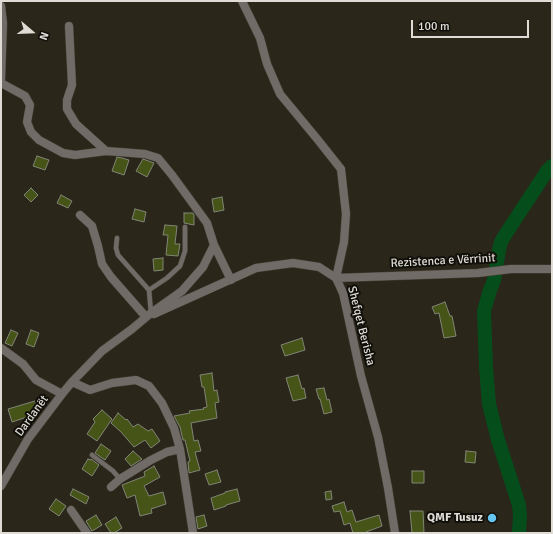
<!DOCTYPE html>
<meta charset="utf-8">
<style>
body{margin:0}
#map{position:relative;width:553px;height:534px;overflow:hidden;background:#2a261a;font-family:Signika,sans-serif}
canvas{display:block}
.frame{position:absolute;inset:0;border:2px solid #dedcd4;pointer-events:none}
.north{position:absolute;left:12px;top:12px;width:40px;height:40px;-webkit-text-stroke:3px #110f0a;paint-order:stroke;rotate:109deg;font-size:11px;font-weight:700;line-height:16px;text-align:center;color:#dedcd4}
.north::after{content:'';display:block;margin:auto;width:14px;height:18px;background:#dedcd4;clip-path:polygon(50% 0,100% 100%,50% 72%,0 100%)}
.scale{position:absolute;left:411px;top:20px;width:118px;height:18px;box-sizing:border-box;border:2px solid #dedcd4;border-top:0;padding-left:5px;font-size:12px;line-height:14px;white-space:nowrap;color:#dedcd4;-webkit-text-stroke:3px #110f0a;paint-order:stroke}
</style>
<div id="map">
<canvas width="553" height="534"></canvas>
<div class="frame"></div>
<div class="north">N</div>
<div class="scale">100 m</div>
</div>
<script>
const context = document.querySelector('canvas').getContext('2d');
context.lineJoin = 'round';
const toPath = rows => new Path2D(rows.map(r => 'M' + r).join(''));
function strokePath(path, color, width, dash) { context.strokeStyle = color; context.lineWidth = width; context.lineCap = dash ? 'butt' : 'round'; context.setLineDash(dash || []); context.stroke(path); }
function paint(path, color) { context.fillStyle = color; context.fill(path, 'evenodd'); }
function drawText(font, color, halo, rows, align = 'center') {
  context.font = font + ' Signika,sans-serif'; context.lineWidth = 4; context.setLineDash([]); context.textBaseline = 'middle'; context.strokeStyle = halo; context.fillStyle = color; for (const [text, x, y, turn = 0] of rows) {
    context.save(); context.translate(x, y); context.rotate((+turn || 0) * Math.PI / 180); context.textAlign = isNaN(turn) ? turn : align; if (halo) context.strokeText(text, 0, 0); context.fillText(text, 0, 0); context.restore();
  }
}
strokePath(toPath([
 [519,533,520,517,519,505,498,440,489,404,486,367,484,311,490,290,494,280,499,250,501,242,505,235,547,171,552,166]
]), '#054e1b', 14);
const building = toPath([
 [37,156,49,160,45,170,33,166,37,156],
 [117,157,122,158,129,160,124,175,112,171,117,157],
 [143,159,154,163,147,177,136,171,143,159],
 [31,188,38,195,31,202,24,195,31,188],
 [61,195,72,201,68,208,57,203,61,195],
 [222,197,224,210,214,212,212,199,222,197],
 [135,209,146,212,144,222,132,219,135,209],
 [184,213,193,213,194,215,194,225,184,223,184,213],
 [165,225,177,226,175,244,180,244,178,256,166,255,168,235,163,235,165,225],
 [163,258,163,270,154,271,153,259,163,258],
 [445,302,450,316,452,316,456,336,444,338,439,313,435,314,432,307,445,302],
 [11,330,18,333,12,346,5,343,11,330],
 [31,330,39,333,34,347,26,344,31,330],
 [302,338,305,350,285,356,281,345,302,338],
 [212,373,214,391,217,390,219,402,215,403,217,418,191,423,194,441,198,440,201,451,195,452,200,470,189,473,188,462,190,461,185,440,183,440,180,427,174,416,190,413,189,411,204,409,203,408,207,407,204,387,202,387,200,375,212,373],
 [298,375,302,389,304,388,306,398,293,401,286,378,298,375],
 [324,388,327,400,329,399,332,412,324,414,320,399,319,399,316,389,324,388],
 [35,401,37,409,35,410,36,414,12,422,8,409,35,401],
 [102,410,112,419,97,441,87,434,95,422,93,419,102,410],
 [118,413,126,420,127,419,133,427,138,424,148,431,152,429,160,441,151,448,145,440,134,447,121,432,111,423,118,413],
 [101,444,111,451,105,460,95,453,101,444],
 [133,451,142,459,131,466,125,459,133,451],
 [466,451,476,452,475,463,465,462,466,451],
 [88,459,91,460,91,459,99,465,92,476,82,469,88,459],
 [154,466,160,477,144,486,149,496,163,492,166,504,151,509,152,513,140,516,135,495,127,498,122,485,145,476,144,472,154,466],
 [217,470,221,482,209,485,205,474,217,470],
 [412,471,424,471,424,483,412,483,412,471],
 [73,489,89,497,86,504,70,495,73,489],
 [237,489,240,501,226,505,226,506,214,510,211,498,225,493,225,492,237,489],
 [331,491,332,499,326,500,325,492,331,491],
 [56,499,66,506,59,516,49,509,56,499],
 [344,502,347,512,352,510,356,522,379,515,382,526,366,532,366,533,353,533,350,523,344,525,340,511,334,512,332,506,344,502],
 [410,511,423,511,424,533,412,533,410,511],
 [96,515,102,525,92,531,86,521,96,515],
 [204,515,207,526,198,529,196,517,204,515],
 [116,517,122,528,114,533,111,533,105,524,116,517]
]);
paint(building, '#475417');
strokePath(building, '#818577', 1);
const lane = toPath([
 [117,238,116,248,118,255,149,290,151,313],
 [149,290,167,278,180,266,185,251,185,227],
 [92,455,113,471,120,479]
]);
const street = toPath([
 [242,1,260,38,267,64,280,94,318,140,341,169,346,214,344,242,336,278,478,273,511,269,552,269],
 [1,6,3,23,1,80],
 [69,26,72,85,67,100,67,109,76,124,106,151],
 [1,83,25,96,30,105,27,122,31,132,39,140,63,153,75,155,106,151,145,154,158,158,172,175,207,223,214,245,203,267,182,291,151,313,132,329,102,351,72,382,62,394,28,439,1,486],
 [80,215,92,226,98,246,102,264,111,277,146,317],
 [214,245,231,280],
 [154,314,256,268,293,263,319,267,336,278,343,293,361,376,378,437,388,488,395,533],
 [1,348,23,364,36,380,62,394],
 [72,382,90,390,112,383,136,380,149,386,162,403,174,428,180,449,193,533],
 [111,487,120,479,151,460,167,452,180,449],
 [71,510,87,533]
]);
strokePath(lane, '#474338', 5.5);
strokePath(street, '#474338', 9);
strokePath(lane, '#706b66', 4.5);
strokePath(street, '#706b66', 8);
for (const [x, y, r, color] of [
 [492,518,5,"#65c5ee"]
]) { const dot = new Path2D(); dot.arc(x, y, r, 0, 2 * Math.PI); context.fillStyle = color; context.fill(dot); strokePath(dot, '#110f0a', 1.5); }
drawText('12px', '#dedcd4', '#110f0a', [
 ["Rezistenca e Vërrinit",443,261,-3],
 ["Shefqet Berisha",361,326,76],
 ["Dardanët",32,416,-54]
]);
drawText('bold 12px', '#dedcd4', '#110f0a', [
 ["QMF Tusuz",483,518]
], 'right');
</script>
